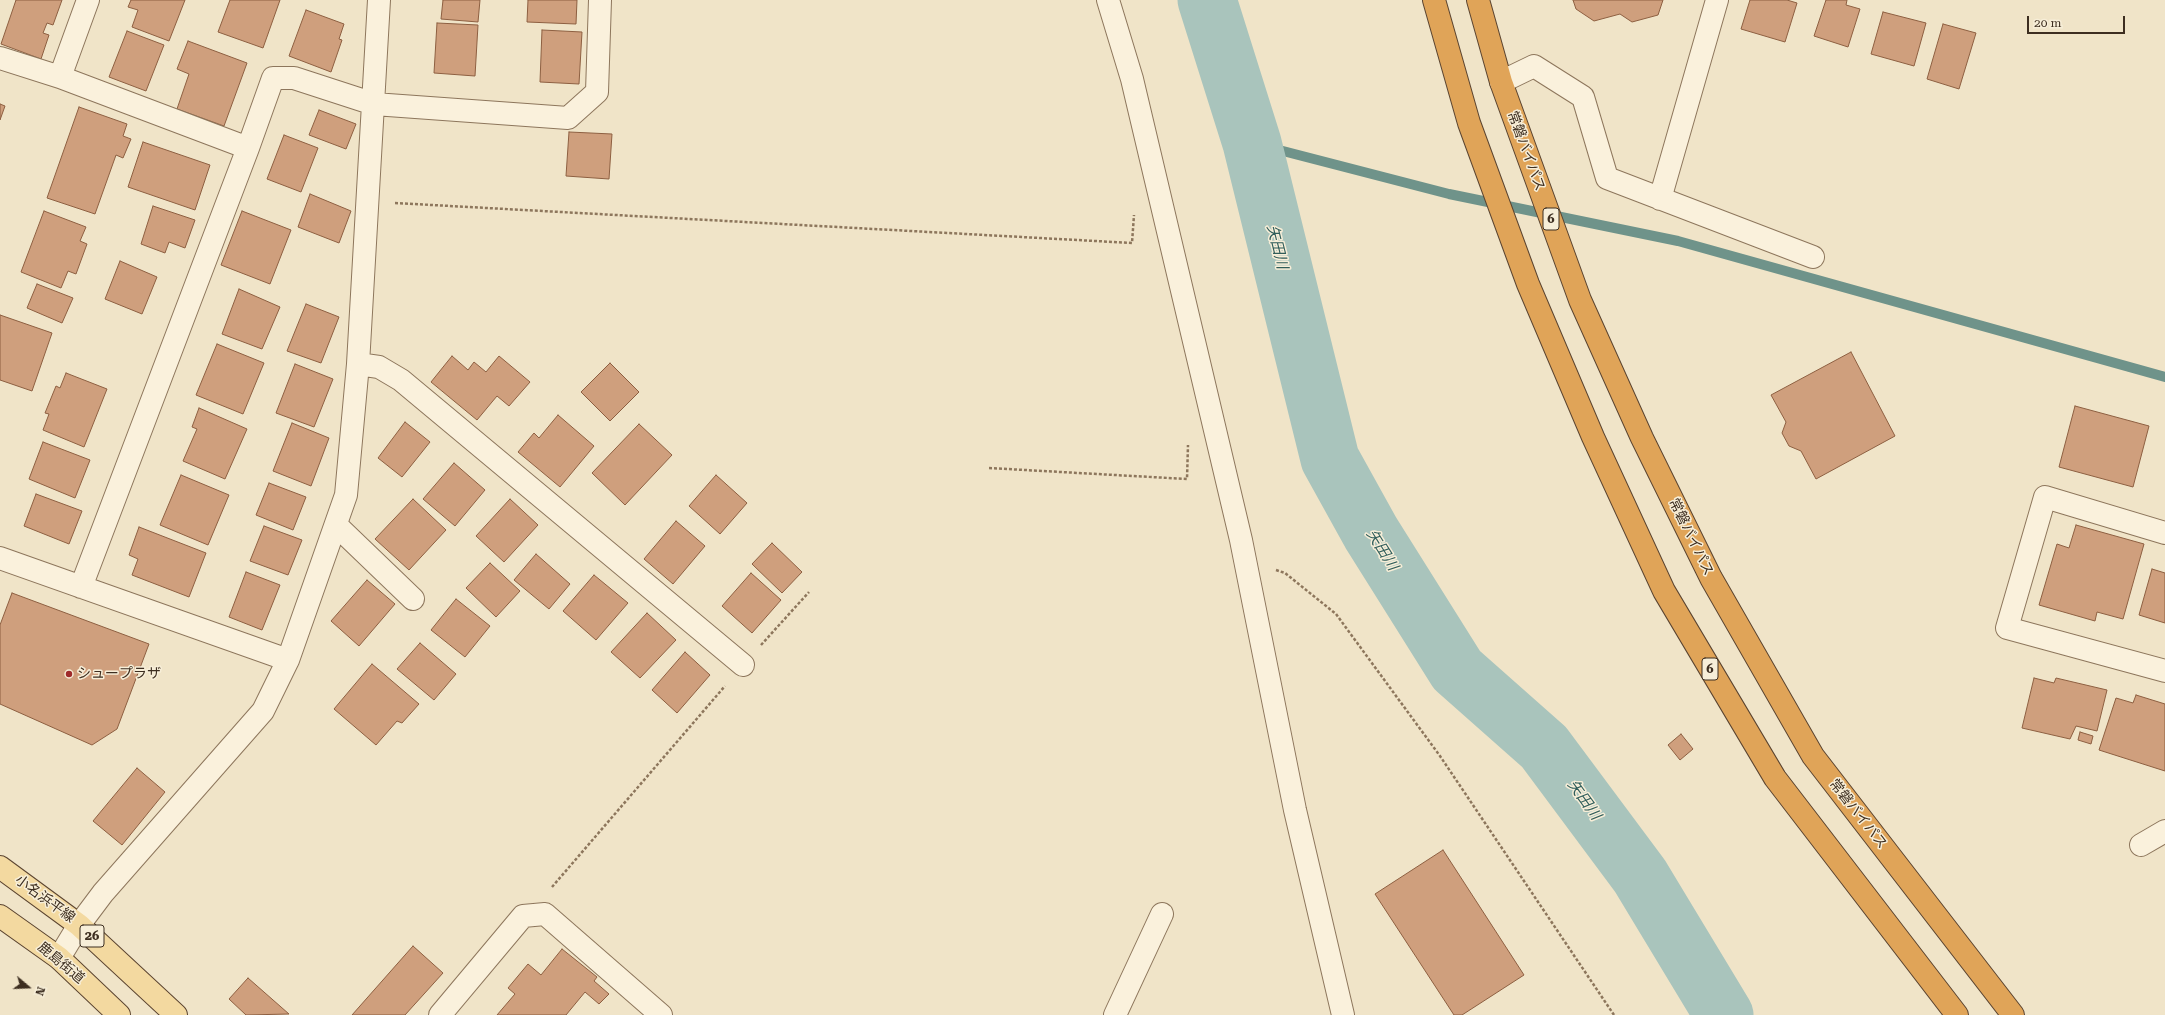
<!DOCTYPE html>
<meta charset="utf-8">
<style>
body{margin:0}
#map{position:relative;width:2165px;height:1015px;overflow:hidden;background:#f0e4c8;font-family:"Roboto Serif",serif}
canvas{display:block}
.north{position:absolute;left:8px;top:967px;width:40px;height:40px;-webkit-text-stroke:3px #f7eed8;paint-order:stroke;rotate:109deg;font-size:11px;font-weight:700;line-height:16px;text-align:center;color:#3d2e20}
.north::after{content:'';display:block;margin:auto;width:14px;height:18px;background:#3d2e20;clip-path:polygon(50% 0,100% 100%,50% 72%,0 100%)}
.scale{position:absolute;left:2027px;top:16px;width:98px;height:18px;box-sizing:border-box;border:2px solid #3d2e20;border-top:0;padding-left:5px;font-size:12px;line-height:14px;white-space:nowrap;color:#3d2e20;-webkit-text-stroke:3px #f7eed8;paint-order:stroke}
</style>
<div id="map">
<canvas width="2165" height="1015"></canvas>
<div class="north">N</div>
<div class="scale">20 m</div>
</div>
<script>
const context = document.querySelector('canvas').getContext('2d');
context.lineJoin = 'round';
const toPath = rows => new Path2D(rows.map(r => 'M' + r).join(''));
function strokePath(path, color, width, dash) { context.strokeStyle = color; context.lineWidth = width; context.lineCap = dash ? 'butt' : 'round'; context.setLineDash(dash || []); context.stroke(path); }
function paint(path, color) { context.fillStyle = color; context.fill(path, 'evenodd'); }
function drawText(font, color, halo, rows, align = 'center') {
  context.font = font + ' "Roboto Serif","Noto Sans JP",serif'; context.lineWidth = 3; context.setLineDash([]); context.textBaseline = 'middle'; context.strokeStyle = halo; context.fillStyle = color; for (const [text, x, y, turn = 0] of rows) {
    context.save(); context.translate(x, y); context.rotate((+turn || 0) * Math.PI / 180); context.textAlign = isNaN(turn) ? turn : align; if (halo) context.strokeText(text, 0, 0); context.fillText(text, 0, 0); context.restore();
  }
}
strokePath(toPath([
 [1252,143,1449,194,1678,241,2165,377]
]), '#6f938a', 10);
strokePath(toPath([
 [1207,0,1252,143,1330,459,1371,533,1457,670,1544,747,1640,876,1724,1015]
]), '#a9c4bc', 59);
const building = toPath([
 [16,0,62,0,53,25,47,23,43,33,49,35,41,59,1,44,16,0],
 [131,0,185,0,169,41,132,27,138,10,128,7,131,0],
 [230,0,280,0,263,48,218,32,230,0],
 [443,0,480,0,478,22,441,19,443,0],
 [528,0,577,0,576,24,527,22,528,0],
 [1573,0,1663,0,1658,15,1632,22,1620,14,1594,21,1576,9,1573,0],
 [1750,0,1787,0,1797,3,1785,42,1741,29,1750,0],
 [1826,0,1847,0,1846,5,1860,9,1848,47,1814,36,1826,0],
 [306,10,344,24,339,39,342,40,331,72,289,56,306,10],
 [1883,12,1926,23,1914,66,1871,54,1883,12],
 [437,23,478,25,475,76,434,73,437,23],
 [1943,24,1976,33,1959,89,1927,79,1943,24],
 [542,30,582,32,579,84,540,82,542,30],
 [127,31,164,45,146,91,109,77,127,31],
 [188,41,247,63,224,126,177,109,189,74,177,69,188,41],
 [0,104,5,106,0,120,0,104],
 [79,107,127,124,123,136,131,139,123,158,116,155,95,214,47,198,79,107],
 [319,110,356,124,346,149,309,135,319,110],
 [569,132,612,134,609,179,566,176,569,132],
 [284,135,318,148,301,192,267,179,284,135],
 [143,142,210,165,195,210,128,187,143,142],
 [310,194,351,211,339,243,298,227,310,194],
 [153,206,195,220,185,248,169,242,165,253,141,244,153,206],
 [44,211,86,227,80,241,87,244,76,274,68,271,61,288,21,272,44,211],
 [242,211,291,230,270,284,221,265,242,211],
 [120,261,157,277,142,314,105,299,120,261],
 [37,284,73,298,62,323,27,308,37,284],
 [239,289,280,307,262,349,222,334,239,289],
 [306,304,339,317,321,363,287,351,306,304],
 [0,315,52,333,32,391,0,380,0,315],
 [217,344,264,363,243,414,196,395,217,344],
 [1851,352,1895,436,1816,479,1801,451,1789,446,1782,433,1786,422,1771,395,1851,352],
 [452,356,468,370,474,362,486,372,499,356,530,382,509,406,497,396,477,420,431,382,452,356],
 [610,363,639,392,610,421,581,392,610,363],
 [295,364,333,379,314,427,276,413,295,364],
 [66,373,107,389,84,447,43,430,49,414,45,413,56,386,60,388,66,373],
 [2075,406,2149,426,2133,487,2059,467,2075,406],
 [199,408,247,429,225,479,183,461,197,429,192,427,199,408],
 [558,415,594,446,560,487,518,452,534,433,539,438,558,415],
 [405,422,430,442,402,477,378,458,405,422],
 [292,423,329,438,311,486,273,471,292,423],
 [639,424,672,455,625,505,592,473,639,424],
 [43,442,90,460,75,498,29,479,43,442],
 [454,463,485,490,455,526,423,499,454,463],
 [181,475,229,495,208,545,160,525,181,475],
 [716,475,747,503,720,534,689,506,716,475],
 [269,483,306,497,293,530,256,515,269,483],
 [36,494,82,511,69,544,24,526,36,494],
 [413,499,446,530,409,570,375,539,413,499],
 [510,499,538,525,504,562,476,536,510,499],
 [676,521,705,546,673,584,644,559,676,521],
 [2076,525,2144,544,2123,619,2097,612,2095,621,2039,605,2057,544,2069,548,2076,525],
 [264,526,302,540,288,575,250,561,264,526],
 [139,527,206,553,189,597,132,575,138,559,129,555,139,527],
 [772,543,802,572,782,593,752,564,772,543],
 [536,554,570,584,549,609,514,580,536,554],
 [490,563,520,591,496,617,466,588,490,563],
 [2152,569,2165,573,2165,623,2139,615,2152,569],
 [246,572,280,585,262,630,229,617,246,572],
 [751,573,781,600,752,633,722,606,751,573],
 [594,575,628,603,596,640,563,611,594,575],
 [367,580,395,604,359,646,331,621,367,580],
 [12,593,149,644,117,729,92,745,0,704,0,625,12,593],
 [456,599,490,626,465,657,431,630,456,599],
 [647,613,676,640,640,678,611,652,647,613],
 [420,643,456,674,434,700,397,669,420,643],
 [685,652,710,675,677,713,652,690,685,652],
 [372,664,419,704,402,723,397,721,376,745,334,709,372,664],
 [2034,678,2054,683,2056,678,2107,690,2097,731,2076,726,2070,739,2022,728,2034,678],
 [2136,695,2165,704,2165,771,2099,750,2116,698,2133,703,2136,695],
 [2080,732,2093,736,2091,744,2078,740,2080,732],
 [1681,734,1693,749,1680,760,1668,745,1681,734],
 [137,768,165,792,122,845,93,821,137,768],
 [1443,850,1524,975,1462,1015,1454,1015,1375,894,1443,850],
 [413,946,443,973,405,1015,352,1015,413,946],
 [562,949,597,977,594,981,609,994,599,1004,585,992,566,1015,497,1015,515,994,508,988,528,964,541,975,562,949],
 [248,978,289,1014,246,1015,229,999,248,978]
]);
paint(building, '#cf9f7d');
strokePath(building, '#8d5f41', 1);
const minor = toPath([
 [1108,0,1132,79,1241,540,1295,810,1343,1015],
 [0,58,60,77,248,148],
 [60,77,88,0],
 [1501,82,1534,66,1583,97,1607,178,1813,257],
 [1660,199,1717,0],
 [358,364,379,367,401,380,743,665],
 [336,525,413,599],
 [2165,533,2045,497,2007,628,2165,671],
 [0,558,288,660],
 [81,587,248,148,273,78,294,78,374,104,568,118,597,92,600,0],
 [2141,845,2165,831],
 [59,958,79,925,103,893,263,711,288,660,346,495,358,364,379,0],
 [440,1015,523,916,545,914,661,1015],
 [1115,1015,1162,914]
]);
const major = toPath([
 [0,867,79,925,176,1015],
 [0,916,59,958,119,1015]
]);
const highway = toPath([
 [1434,0,1469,123,1528,284,1593,437,1664,591,1775,778,1957,1015],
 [1478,0,1501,82,1580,300,1642,438,1711,578,1813,756,2013,1015]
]);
strokePath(minor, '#8d765c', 24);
strokePath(major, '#5b4430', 24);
strokePath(highway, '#5b4430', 24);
strokePath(toPath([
 [395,203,1132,243,1134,215],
 [989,468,1187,479,1188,445],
 [1276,570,1285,573,1336,614,1440,756,1614,1015],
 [761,645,809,592],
 [552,887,725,686]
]), '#8d765c', 2.5, [3, 2]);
strokePath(minor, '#faf1dc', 22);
strokePath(major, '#f3d9a0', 22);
strokePath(highway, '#e0a458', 22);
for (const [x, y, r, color] of [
 [69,674,4,"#9e2a2b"]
]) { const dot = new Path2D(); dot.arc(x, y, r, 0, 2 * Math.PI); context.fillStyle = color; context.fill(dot); strokePath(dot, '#f7eed8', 1.5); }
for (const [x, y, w] of [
 [1551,219,16],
 [1710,669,16],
 [92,936,24]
]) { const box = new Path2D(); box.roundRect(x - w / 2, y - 11, w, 22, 3); context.fillStyle = '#f7eed8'; context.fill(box); strokePath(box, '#3d2e20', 1); }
drawText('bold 13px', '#3d2e20', null, [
 ["6",1551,219],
 ["6",1710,669],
 ["26",92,936]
]);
drawText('14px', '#3d2e20', '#f7eed8', [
 ["常磐バイパス",1526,151,70],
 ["常磐バイパス",1691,537,64],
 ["常磐バイパス",1858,814,52],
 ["小名浜平線",45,899,36],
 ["鹿島街道",61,963,40]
]);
drawText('14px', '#3d2e20', '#f7eed8', [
 ["シュープラザ",77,674]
], 'left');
drawText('italic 15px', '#2f5d5a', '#f7eed8', [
 ["矢田川",1277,247,76],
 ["矢田川",1382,550,58],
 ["矢田川",1584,800,54]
]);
</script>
